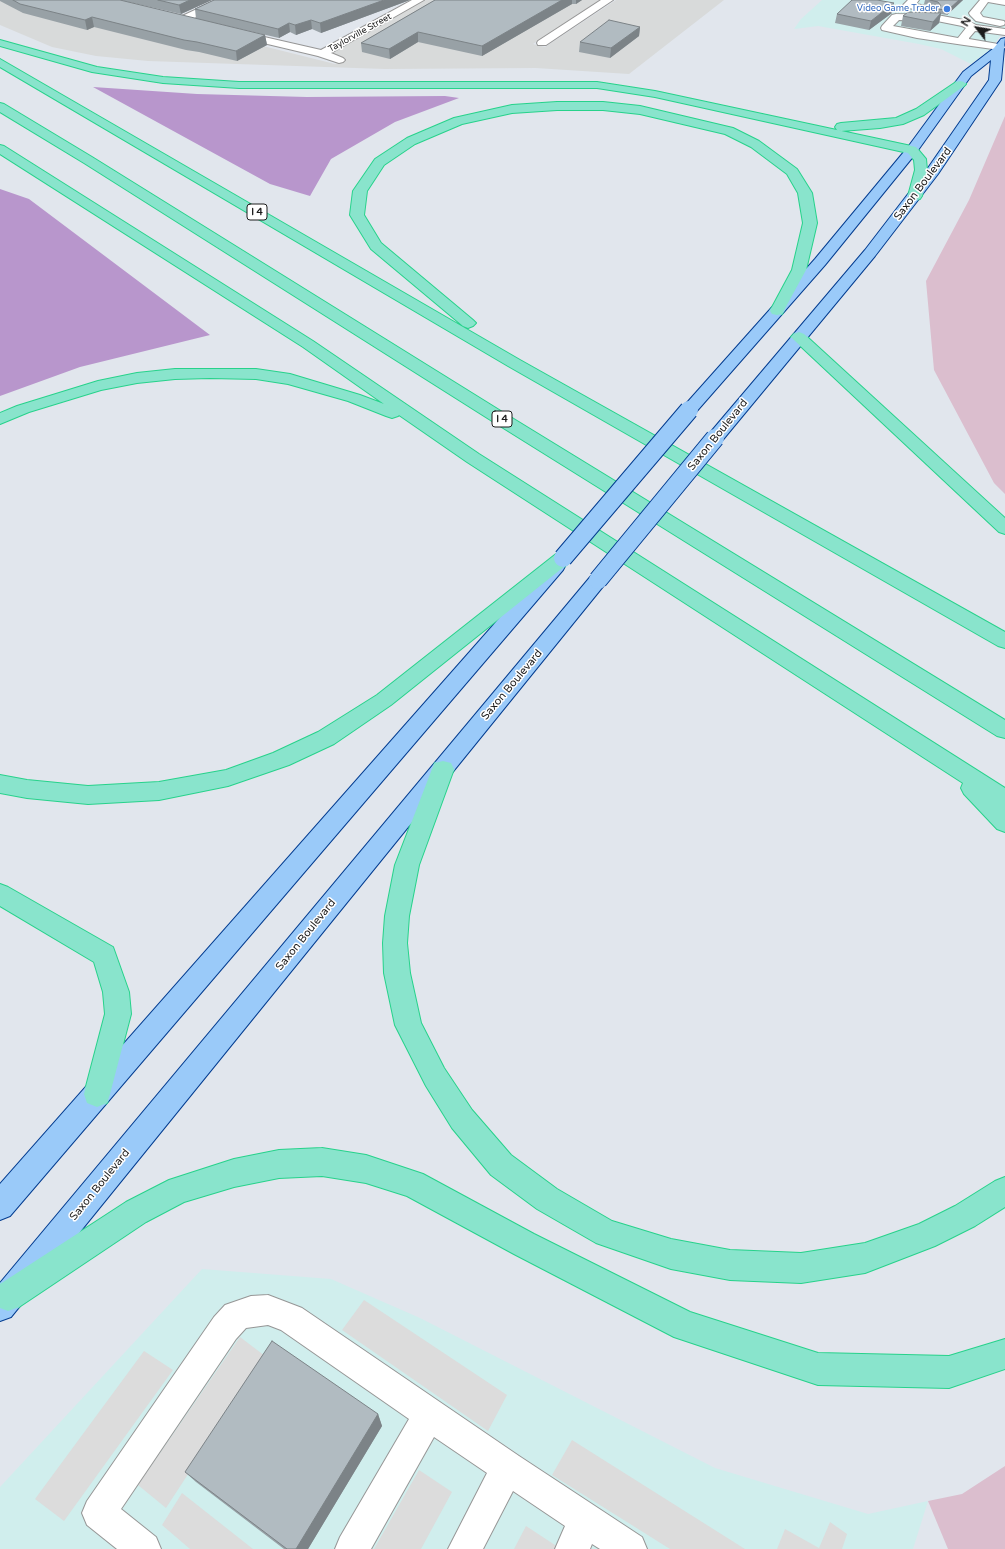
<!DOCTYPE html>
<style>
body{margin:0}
#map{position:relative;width:1005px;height:1549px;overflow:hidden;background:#e1e6ed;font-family:"Varela Round",sans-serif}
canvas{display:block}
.north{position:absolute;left:957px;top:8px;width:40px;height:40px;-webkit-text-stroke:3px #fff;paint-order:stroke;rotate:301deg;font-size:11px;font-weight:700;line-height:16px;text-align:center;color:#1c1c1c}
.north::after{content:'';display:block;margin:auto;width:14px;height:18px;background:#1c1c1c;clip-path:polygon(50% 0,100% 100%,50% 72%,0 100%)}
</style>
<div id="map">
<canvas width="1005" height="1549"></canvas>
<div class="north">N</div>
</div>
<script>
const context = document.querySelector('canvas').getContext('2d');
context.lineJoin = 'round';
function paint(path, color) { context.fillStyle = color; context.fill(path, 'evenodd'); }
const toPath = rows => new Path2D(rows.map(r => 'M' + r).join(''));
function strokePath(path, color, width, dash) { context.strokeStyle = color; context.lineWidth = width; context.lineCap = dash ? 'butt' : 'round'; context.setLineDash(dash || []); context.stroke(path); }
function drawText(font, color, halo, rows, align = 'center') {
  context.font = font + ' "Varela Round",sans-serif'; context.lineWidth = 3; context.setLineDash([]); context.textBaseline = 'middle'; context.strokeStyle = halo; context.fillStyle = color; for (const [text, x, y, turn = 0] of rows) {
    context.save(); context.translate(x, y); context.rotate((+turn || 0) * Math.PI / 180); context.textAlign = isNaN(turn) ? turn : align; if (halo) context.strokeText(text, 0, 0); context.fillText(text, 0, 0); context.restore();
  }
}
paint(toPath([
 [0,0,167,22,335,64,343,60,318,53,419,0,600,0,533,44,545,47,616,0,724,0,629,74,536,68,385,69,148,61,96,56,52,47,0,25]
]), '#d8dada');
paint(toPath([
 [822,0,1005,0,1005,29,991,49,971,64,941,49,919,44,818,26,794,29,801,19],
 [202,1269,331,1279,420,1318,715,1468,868,1514,928,1501,913,1549,0,1549,0,1487]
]), '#d0eeed');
paint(toPath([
 [93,87,197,94,307,97,445,96,459,98,395,122,331,159,310,196,270,184],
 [0,189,29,199,210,335,80,367,0,396]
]), '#b896cc');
paint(toPath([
 [1005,116,1005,494,994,483,934,370,926,281,969,200],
 [1005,1466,1005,1549,948,1549,928,1501,962,1494]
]), '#dbbece');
paint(toPath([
 [364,1300,507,1395,488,1431,342,1330],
 [240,1337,265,1356,166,1508,138,1485],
 [144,1351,173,1370,64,1521,35,1499],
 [572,1440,745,1549,670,1549,552,1475],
 [419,1470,452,1492,421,1549,374,1549],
 [182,1493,253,1549,190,1549,162,1525],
 [830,1522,847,1534,842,1549,777,1549,785,1529,819,1548],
 [526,1526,558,1547,557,1549,514,1549]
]), '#dcdcdc');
const minor = toPath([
 [216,0,229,0,228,2,186,22,182,23,177,20,178,18,216,0],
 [412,0,424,0,331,53,343,58,345,60,343,62,339,63,318,56,234,36,233,34,238,31,321,50,412,0],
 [601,0,613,0,546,45,538,45,537,43,538,41,601,0],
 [908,0,919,0,916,4,937,8,938,10,933,13,904,7,903,5,908,0],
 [980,0,1005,0,1005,5,988,2,980,13,983,17,1004,21,1005,23,1004,25,1000,26,976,21,970,15,969,13,980,0],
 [896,14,937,15,969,21,976,25,1005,29,1005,35,975,31,969,38,969,39,1004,45,1005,48,1000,50,964,45,917,38,882,30,881,28,882,26,892,15,896,14],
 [899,20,937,21,962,26,966,28,958,38,893,26,899,20],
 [268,1295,302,1308,519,1456,642,1537,647,1549,600,1549,592,1544,590,1549,555,1549,565,1526,513,1491,483,1549,448,1549,487,1473,434,1437,371,1549,335,1549,340,1537,409,1419,281,1330,268,1325,246,1328,236,1339,121,1509,156,1537,161,1549,117,1549,87,1525,82,1513,87,1501,214,1317,225,1305,251,1296,268,1295]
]);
const major = toPath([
 [1005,38,1001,80,938,174,875,256,721,442,715,443,709,442,707,438,709,434,865,250,928,168,989,80,991,60,971,76,916,153,825,265,696,412,690,414,684,412,682,409,684,406,815,259,908,147,963,72,994,48,1001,39,1005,38],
 [556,560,563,562,565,566,563,570,10,1216,0,1220,0,1184,549,562,556,560],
 [598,574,605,576,608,580,605,584,11,1317,0,1321,0,1283,591,576,598,574]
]);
const highway = toPath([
 [0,40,97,67,163,77,239,82,597,82,655,91,916,147,926,159,927,170,922,196,920,199,915,200,910,199,908,196,915,170,914,160,908,153,655,97,597,88,239,88,163,83,92,72,0,46,0,40],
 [0,59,520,360,1005,632,1005,648,998,646,508,366,0,67,0,59],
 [960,81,964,82,966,84,964,86,924,115,903,124,880,128,841,131,837,130,835,127,837,124,841,123,896,118,916,109,956,82,960,81],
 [557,102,603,102,640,106,733,128,759,141,797,169,812,193,817,223,806,270,782,314,777,315,772,314,770,311,792,270,803,223,798,193,787,174,751,147,725,134,640,114,603,110,557,110,512,113,462,124,415,144,384,165,367,191,364,215,381,243,473,320,476,323,473,326,468,328,463,326,371,249,350,215,353,191,375,159,407,138,454,118,512,105,557,102],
 [0,103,4,104,92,157,504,413,1005,720,1005,738,997,736,492,421,84,163,0,112,0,103],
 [0,145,4,146,313,341,479,454,1005,788,1005,832,997,829,964,794,961,788,963,783,467,462,399,415,398,416,392,418,386,416,348,401,288,384,256,379,210,378,175,379,137,383,101,390,29,412,0,424,0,413,17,406,98,381,137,373,175,369,256,369,290,374,360,395,384,404,303,347,0,154,0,145],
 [799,332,804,334,1005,518,1005,534,999,532,794,340,791,337,794,334,799,332],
 [563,552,570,554,572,558,570,562,391,705,334,744,289,765,228,786,159,800,88,804,27,798,0,793,0,775,27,780,88,786,159,782,226,770,273,753,318,732,377,695,556,554,563,552],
 [443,761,451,763,454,769,419,865,409,916,407,943,410,973,421,1023,444,1068,472,1110,511,1155,557,1189,612,1221,671,1239,730,1250,801,1253,865,1243,919,1224,955,1206,995,1181,1005,1177,1005,1207,975,1226,935,1246,865,1273,801,1283,730,1280,671,1269,596,1243,537,1209,491,1175,452,1128,426,1086,395,1025,384,973,383,943,385,916,395,865,432,769,435,763,443,761],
 [0,884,8,887,113,947,129,992,131,1014,110,1094,107,1103,97,1107,87,1103,84,1094,105,1014,103,992,94,962,0,906,0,884],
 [322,1148,366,1155,423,1174,534,1234,690,1312,818,1353,949,1356,1005,1339,1005,1369,949,1388,818,1385,674,1337,514,1254,407,1196,366,1183,322,1176,279,1178,234,1187,184,1202,146,1222,19,1307,8,1311,0,1308,0,1284,126,1202,169,1180,234,1159,279,1150,322,1148]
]);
strokePath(minor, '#969696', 2);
strokePath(major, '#033c90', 2);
strokePath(highway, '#27d28b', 2);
paint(minor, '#fff');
paint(major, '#9acaf9');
paint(highway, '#89e4cc');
const majorBridgeFar1 = toPath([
 [688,411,690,409]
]);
const majorBridge = toPath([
 [563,558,689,410],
 [598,580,715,438]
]);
strokePath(majorBridgeFar1, '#033c90', 16, []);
strokePath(majorBridge, '#033c90', 20, []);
strokePath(majorBridgeFar1, '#9acaf9', 14);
strokePath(majorBridge, '#9acaf9', 18);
paint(toPath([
 [0,0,120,0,196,19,195,9,410,0,321,33,312,29,296,35,290,32,279,38,206,21,265,35,267,45,237,61,199,52,186,50,94,27,87,30,23,13,0,1],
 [120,0,212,0,181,14],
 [435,0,582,0,576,4,572,4,482,56,418,42,390,59,362,52,361,43],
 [925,0,963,0,947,15,941,14,939,23,930,31,901,26,903,16,935,13,936,9,938,8,937,7,924,4],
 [892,13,869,30,835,23,837,14],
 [640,27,639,36,610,58,579,52,580,42],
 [378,1414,382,1426,308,1549,284,1549,196,1482,185,1472]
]), '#98a1a6');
paint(toPath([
 [190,0,212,0,181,14,179,5],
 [384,0,410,0,321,33,320,23],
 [562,0,572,0,572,4,482,56,482,46],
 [576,0,582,0,576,4],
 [959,0,963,0,947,15,948,10],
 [894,3,892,13,869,30,871,21],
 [941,13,939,23,930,31,933,22],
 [92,17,94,27,87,30,85,20],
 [311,20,312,29,296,35,295,25],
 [289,23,290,32,279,38,278,29],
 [640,27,639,36,610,58,611,48],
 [418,32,418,42,390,59,389,49],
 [265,35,267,45,237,61,236,51],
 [378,1414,382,1426,308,1549,296,1549]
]), '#7c8387');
const building = toPath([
 [13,0,120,0,265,35,236,51,197,42,184,40,92,17,85,20,20,4,13,0],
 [158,0,190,0,179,5,158,0],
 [214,0,384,0,320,23,311,20,295,25,289,23,278,29,195,9,214,0],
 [435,0,562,0,482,46,418,32,389,49,361,43,435,0],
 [852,0,877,0,894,3,871,21,837,14,852,0],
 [930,0,959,0,948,10,936,9,941,6,938,2,930,0],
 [908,12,941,13,933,22,903,16,908,12],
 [609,20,640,27,611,48,580,42,609,20],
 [272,1341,378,1414,296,1549,287,1549,185,1472,272,1341]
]);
paint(building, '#b1bbc1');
strokePath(building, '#7c8387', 1);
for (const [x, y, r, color] of [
 [947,9,4,"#3f7fe0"]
]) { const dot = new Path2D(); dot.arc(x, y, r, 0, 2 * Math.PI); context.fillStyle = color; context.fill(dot); strokePath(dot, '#fff', 1.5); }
drawText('9px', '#366cbe', '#fff', [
 ["Video Game Trader",939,9]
], 'right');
drawText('9px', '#1c1c1c', '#fff', [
 ["Taylorville Street",360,33,-29]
]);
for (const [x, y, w] of [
 [257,212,20],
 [502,419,20]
]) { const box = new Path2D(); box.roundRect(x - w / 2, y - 8, w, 16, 3); context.fillStyle = '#fff'; context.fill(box); strokePath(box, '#1c1c1c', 1); }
drawText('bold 10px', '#1c1c1c', null, [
 ["I 4",257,212],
 ["I 4",502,419]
]);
drawText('11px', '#1c1c1c', '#fff', [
 ["Saxon Boulevard",923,184,-53],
 ["Saxon Boulevard",718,435,-51],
 ["Saxon Boulevard",512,685,-50],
 ["Saxon Boulevard",306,935,-51],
 ["Saxon Boulevard",100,1185,-51]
]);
</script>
